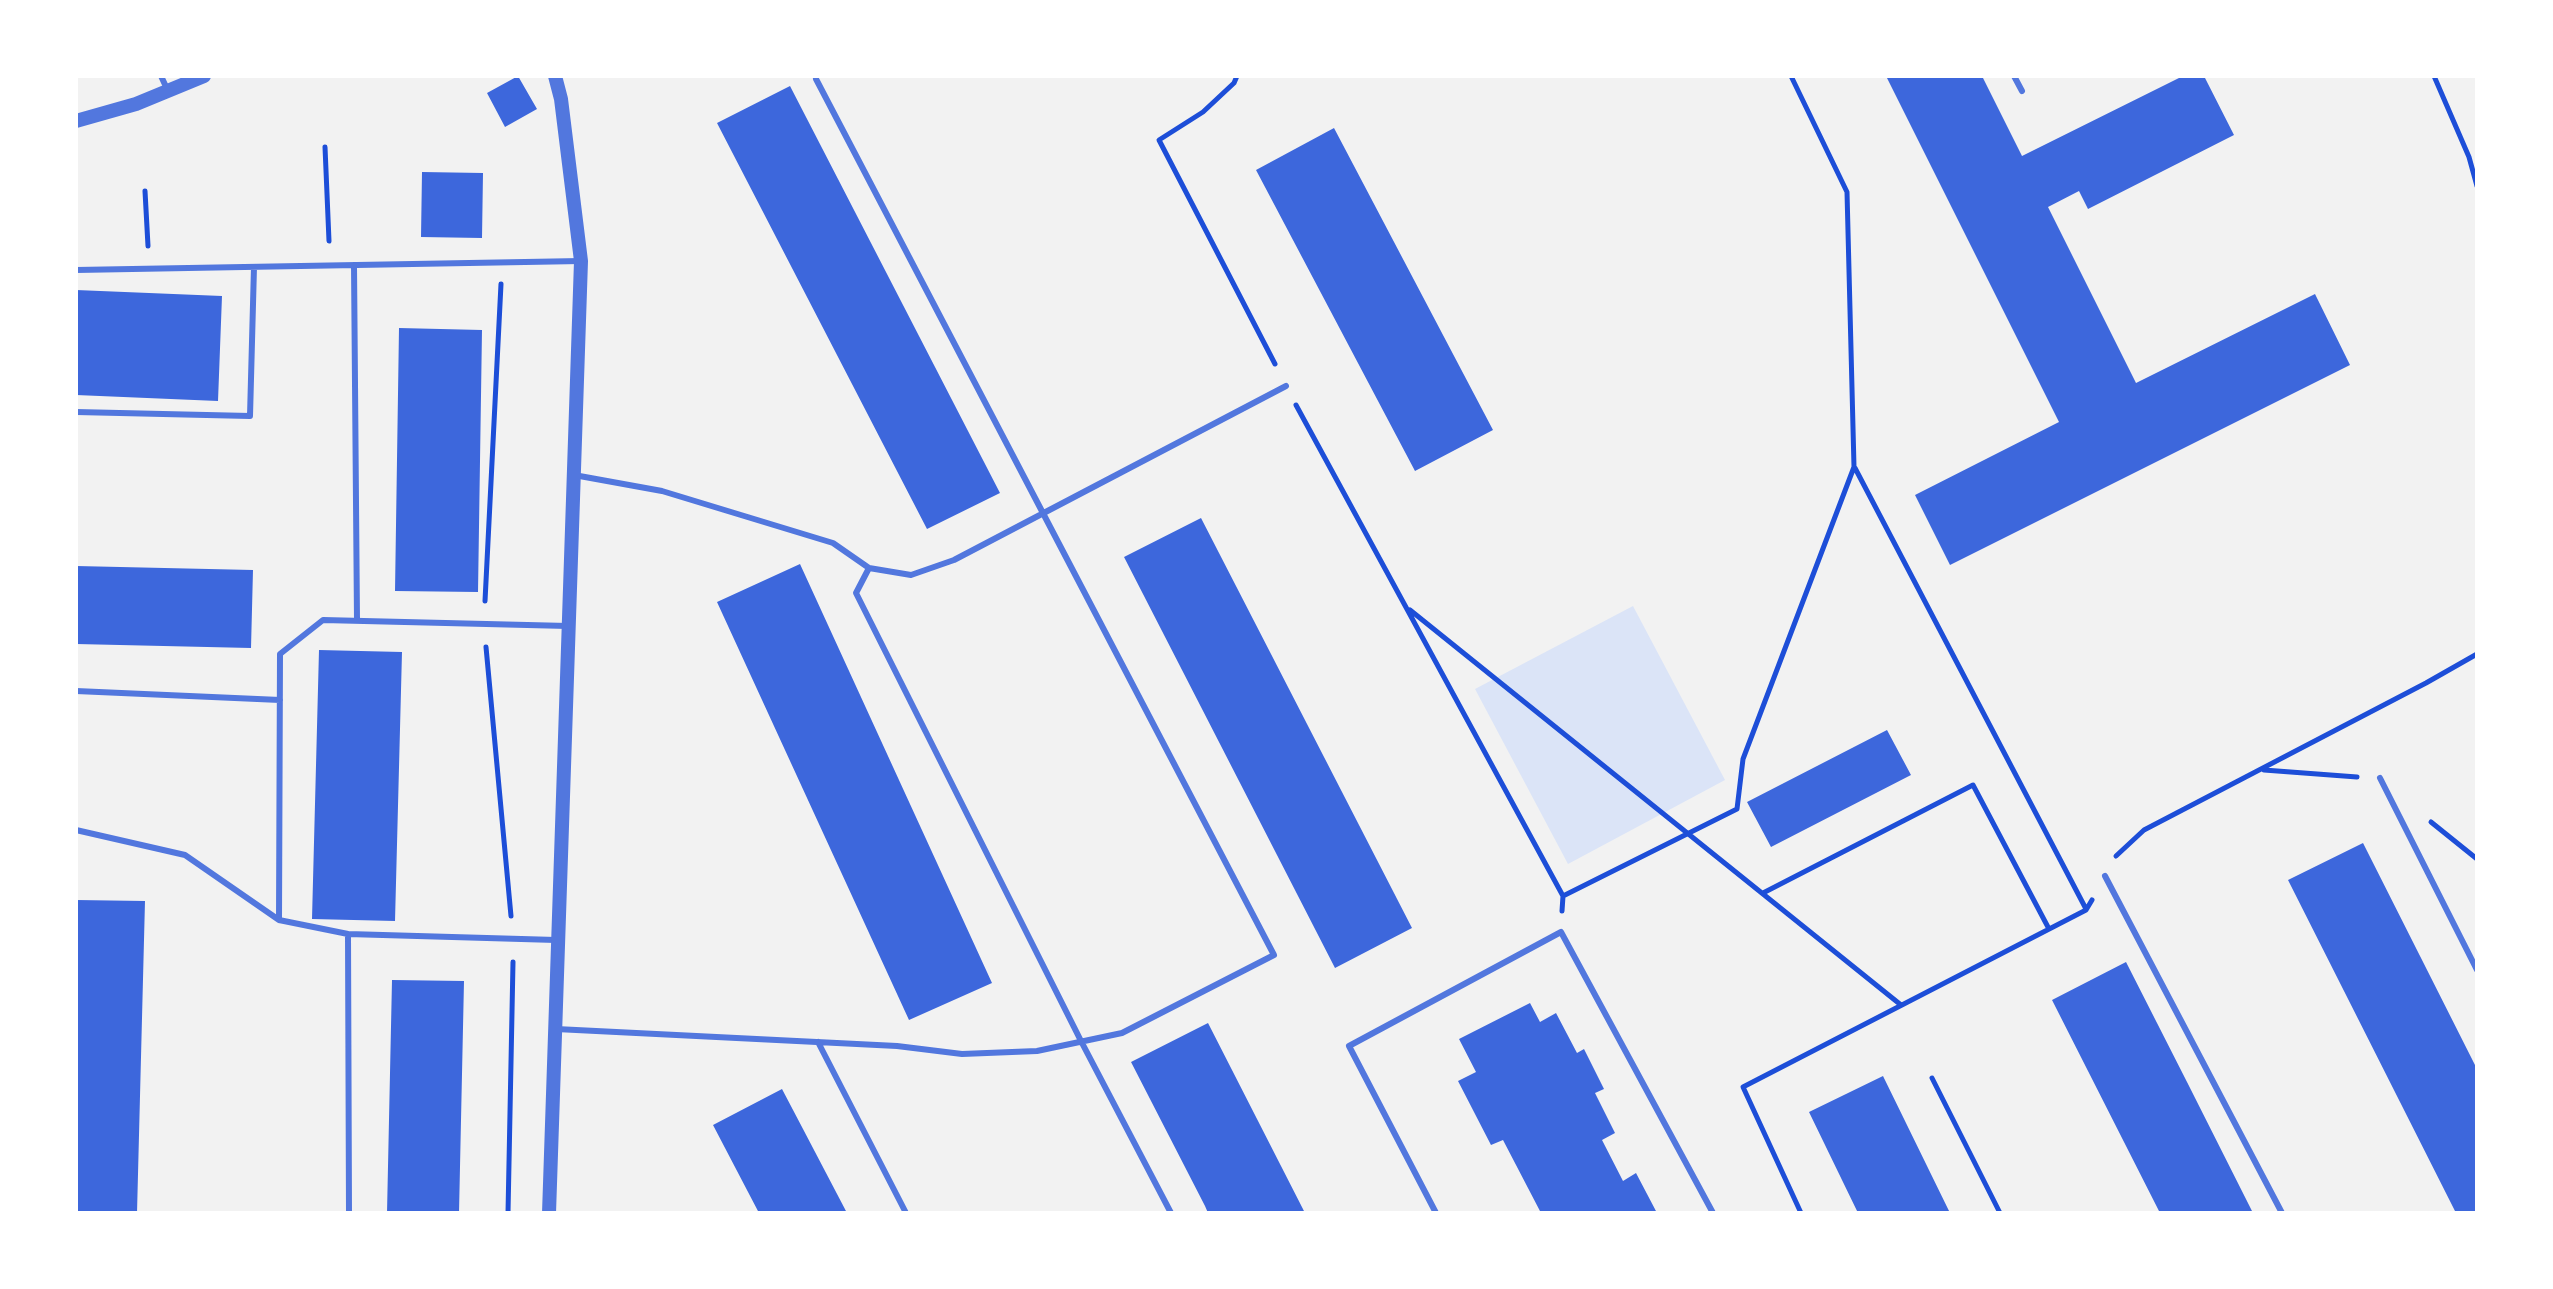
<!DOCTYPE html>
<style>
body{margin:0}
#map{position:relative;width:2553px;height:1289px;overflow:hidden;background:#f2f2f2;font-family:"Sofia Sans Condensed",sans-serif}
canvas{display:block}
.frame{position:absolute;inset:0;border:78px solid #fff;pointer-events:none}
</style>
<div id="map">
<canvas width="2553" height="1289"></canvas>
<div class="frame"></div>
</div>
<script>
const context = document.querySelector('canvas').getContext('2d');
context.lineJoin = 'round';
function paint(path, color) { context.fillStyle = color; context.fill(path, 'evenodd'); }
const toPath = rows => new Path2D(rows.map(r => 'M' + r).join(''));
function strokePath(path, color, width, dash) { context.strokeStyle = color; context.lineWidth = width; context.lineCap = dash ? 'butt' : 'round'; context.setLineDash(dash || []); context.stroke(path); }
paint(toPath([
 [1633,606,1725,780,1568,864,1475,689]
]), '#dbe4f7');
paint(toPath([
 [518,76,537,109,505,127,487,93],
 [1886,76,1982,76,2022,156,2183,76,2204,76,2234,135,2088,209,2079,191,2048,207,2136,383,2315,294,2350,365,1950,565,1915,495,2059,422],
 [790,86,1000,493,927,529,717,123],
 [1334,128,1493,430,1415,471,1256,170],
 [422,172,483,173,482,238,421,237],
 [76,290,222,296,218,401,76,395],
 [399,328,482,330,478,592,395,591],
 [1201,518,1412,928,1335,968,1124,557],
 [800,564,992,983,909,1020,717,602],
 [76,566,253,570,251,648,76,644],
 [319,650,402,652,395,921,312,919],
 [1887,730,1911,775,1771,847,1747,802],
 [2363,843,2477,1069,2477,1213,2456,1213,2288,880],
 [76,900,145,901,137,1213,76,1213],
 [2126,962,2187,1082,2253,1213,2160,1213,2052,1000],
 [392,980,464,981,459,1213,387,1213],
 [1530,1003,1540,1022,1556,1013,1577,1053,1584,1049,1604,1089,1595,1093,1615,1133,1602,1140,1623,1181,1636,1173,1657,1213,1541,1213,1503,1140,1491,1145,1458,1081,1476,1072,1459,1039],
 [1208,1023,1305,1213,1208,1213,1205,1206,1131,1062],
 [1883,1076,1950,1213,1858,1213,1809,1112],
 [782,1089,803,1129,847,1213,759,1213,713,1125]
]), '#3d67dc');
strokePath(toPath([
 [1237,76,1234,83,1203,112,1159,140,1275,364],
 [2434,76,2469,157,2477,186],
 [325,147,329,241],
 [145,191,148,246],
 [1296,405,1563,896,1562,911],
 [1855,468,2086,909],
 [485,601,501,284],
 [1410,610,1901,1005],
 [486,647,511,916],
 [2264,770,2357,777],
 [2431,822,2477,859],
 [2116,856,2144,830,2426,683,2477,654],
 [1763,893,1973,785,2049,929],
 [1563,896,1737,809,1743,759,1854,467,1847,192,1791,76],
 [1932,1078,2000,1213],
 [508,1213,513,962],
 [1801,1213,1743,1087,2086,910,2092,900]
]), '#1d4ed8', 5);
strokePath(toPath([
 [161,76,168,91],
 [2014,76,2022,91],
 [354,265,357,620],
 [76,270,581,261],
 [76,412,250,416,254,267],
 [574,475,662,491,833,543,869,568,911,575,954,560,1286,386],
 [869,568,856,593,1081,1041,1171,1213],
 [76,691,280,700],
 [2380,778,2477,970],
 [76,830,185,855,279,920],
 [2105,876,2282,1213],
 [348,934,556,940],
 [556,1029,897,1046,962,1054,1037,1051,1122,1033,1274,955,816,79],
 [818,1042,906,1213],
 [349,1213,348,934,279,920,280,654,323,620,568,626],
 [1436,1213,1349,1046,1561,932,1713,1213]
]), '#5277de', 6);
strokePath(toPath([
 [76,121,136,104,204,76],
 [549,1213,581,261,561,99,555,76]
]), '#5277de', 14);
</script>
